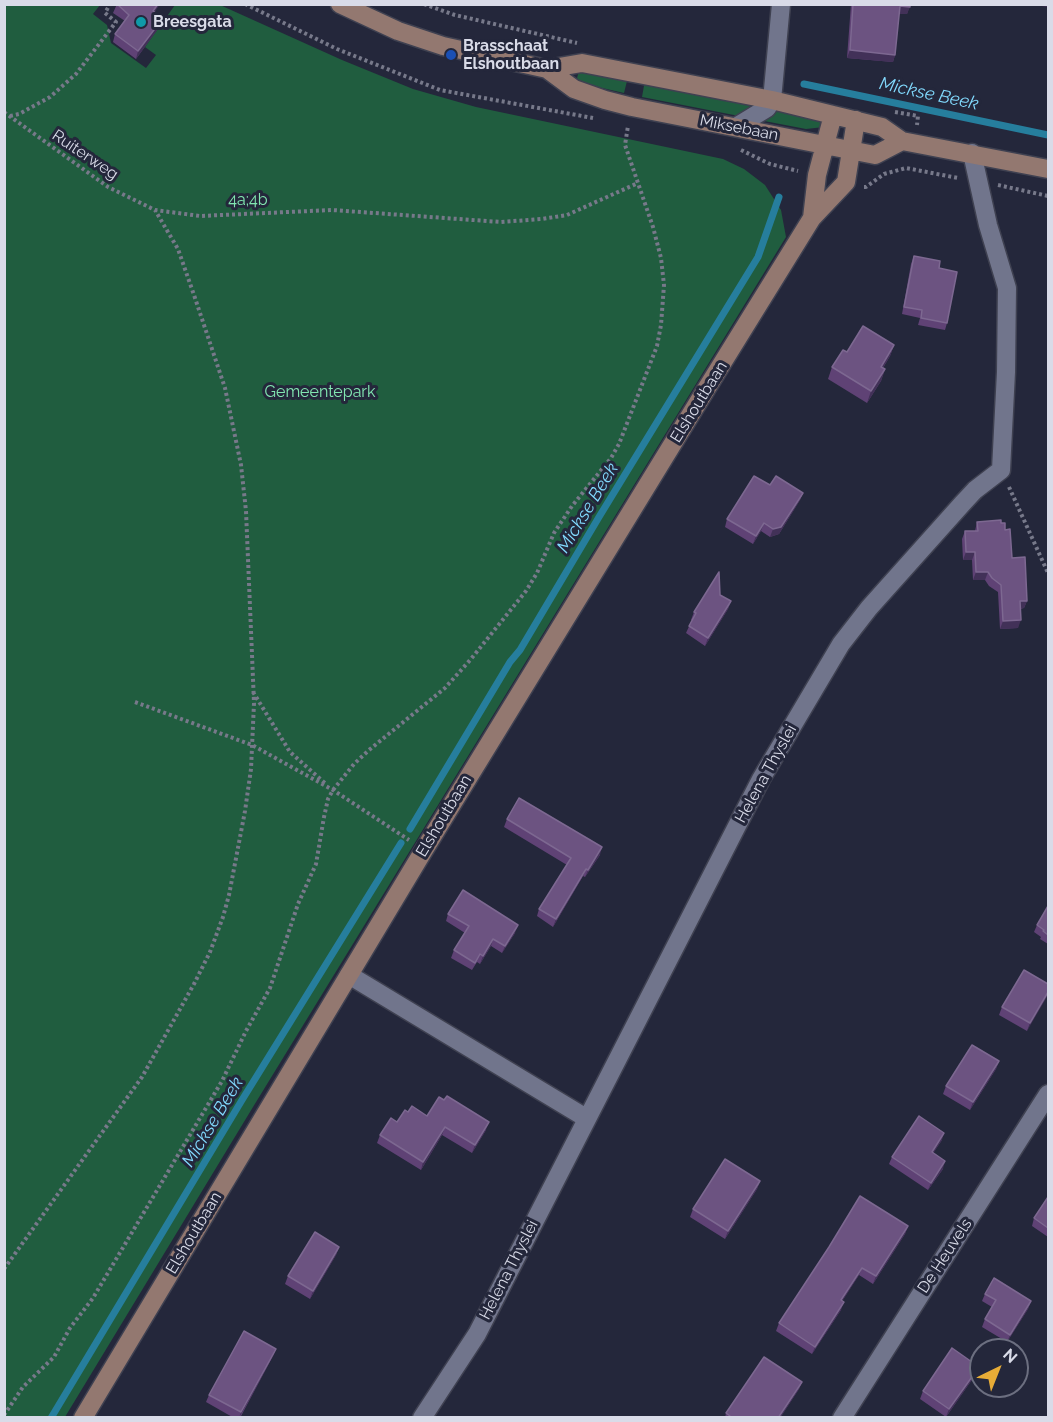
<!DOCTYPE html>
<style>
body{margin:0}
#map{position:relative;width:1053px;height:1422px;overflow:hidden;background:#24273b;font-family:Raleway,sans-serif}
canvas{display:block}
.frame{position:absolute;inset:0;border:6px solid #d9dbe8;pointer-events:none}
.north{position:absolute;left:969px;top:1338px;width:60px;height:60px;box-sizing:border-box;background:#24273b;border:2px solid #6c6f80;border-radius:50%;rotate:43deg;font-size:16px;font-weight:700;line-height:24px;text-align:center;color:#d9dbe8}
.north::after{content:'';display:block;margin:auto;width:21px;height:27px;background:#e7ac37;clip-path:polygon(50% 0,100% 100%,50% 72%,0 100%)}
</style>
<div id="map">
<canvas width="1053" height="1422"></canvas>
<div class="frame"></div>
<div class="north">N</div>
</div>
<script>
const context = document.querySelector('canvas').getContext('2d');
context.lineJoin = 'round';
function paint(path, color) { context.fillStyle = color; context.fill(path, 'evenodd'); }
const toPath = rows => new Path2D(rows.map(r => 'M' + r).join(''));
function strokePath(path, color, width, dash) { context.strokeStyle = color; context.lineWidth = width; context.lineCap = dash ? 'butt' : 'round'; context.setLineDash(dash || []); context.stroke(path); }
function drawText(font, color, halo, rows, align = 'center') {
  context.font = font + ' Raleway,sans-serif'; context.lineWidth = 6; context.setLineDash([]); context.textBaseline = 'middle'; context.strokeStyle = halo; context.fillStyle = color; for (const [text, x, y, turn = 0] of rows) {
    context.save(); context.translate(x, y); context.rotate((+turn || 0) * Math.PI / 180); context.textAlign = isNaN(turn) ? turn : align; if (halo) context.strokeText(text, 0, 0); context.fillText(text, 0, 0); context.restore();
  }
}
paint(toPath([
 [5,5,100,5,93,14,107,25,111,43,146,68,156,55,145,47,175,5,220,5,342,60,413,89,476,107,723,159,744,169,765,185,781,210,786,237,253,1107,65,1417,5,1418],
 [579,71,628,77,624,93,580,83,577,78],
 [645,80,758,104,739,116,642,97],
 [776,107,803,113,825,124,824,127,806,129,759,120]
]), '#205d3f');
strokePath(toPath([
 [804,84,1048,135],
 [410,829,510,662,520,650,599,517,758,257,779,197],
 [51,1418,242,1100,401,843]
]), '#267e9d', 7);
const street = toPath([
 [736,127,767,108,772,100,781,4],
 [349,975,586,1118],
 [422,1418,477,1334,761,779,841,644,869,608,962,504,975,490,1001,470,1006,372,1007,288,988,225,972,153],
 [842,1418,1048,1094]
]);
const secondary = toPath([
 [340,4,398,31,443,46,547,69,582,63,772,100,882,127,902,141,1048,169],
 [547,69,574,89,605,100,632,107,875,155,902,141],
 [812,218,817,175,833,115],
 [83,1418,424,850,705,391,812,218,846,182,856,120]
]);
strokePath(street, '#3f4151', 21);
strokePath(secondary, '#3f4151', 21);
strokePath(toPath([
 [245,4,337,49,440,90,593,118],
 [424,4,455,15,577,43],
 [4,112,108,187,155,210,200,216,332,210,501,222,542,219,567,215,638,183],
 [895,112,918,116,917,125],
 [10,116,19,114,50,97,76,74,116,22,105,13,110,4],
 [741,150,770,164,798,171],
 [998,185,1048,196],
 [864,187,866,187,884,174,906,168,958,178],
 [1009,487,1048,573],
 [253,692,290,752,326,784],
 [135,702,252,745,333,790,409,840],
 [4,1269,142,1077,194,984,210,952,223,917,229,895,245,811,251,769,254,703,246,511,241,465,225,388,194,295,178,249,155,210],
 [4,1415,23,1387,54,1357,70,1328,93,1298,222,1081,246,1031,270,988,298,904,316,864,324,817,328,799,333,790,354,764,369,750,445,688,471,659,526,591,537,573,554,533,572,506,611,458,619,444,657,346,661,325,664,285,661,258,653,227,625,145,628,126]
]), '#77798a', 4, [3, 3]);
strokePath(street, '#71758c', 18);
strokePath(secondary, '#937870', 18);
paint(toPath([
 [117,4,155,12,163,18,160,26,136,59,113,42,115,34,125,21,113,13],
 [851,4,910,4,907,14,899,14,895,55,893,62,847,58],
 [914,256,939,268,947,323,945,330,918,325,920,318,902,314,911,264],
 [894,345,890,356,883,368,885,369,881,381,867,403,828,379,832,367,847,352],
 [770,485,803,493,800,500,779,534,770,537,761,531,753,544,725,527,727,519],
 [977,522,1001,523,1005,530,1012,558,1027,601,1024,608,1020,609,1018,628,1000,629,998,592,989,586,985,580,973,580,972,560,963,560,962,539,965,531,975,531],
 [720,595,731,601,728,609,705,646,686,633,692,620,691,620,694,612],
 [507,819,600,855,585,877,583,876,553,927,537,916,539,909,567,865,504,827],
 [1048,906,1048,944,1040,939,1041,937,1034,932,1037,925],
 [448,914,515,933,502,953,491,946,480,964,477,962,472,970,451,958,454,950,465,933,446,921],
 [1048,984,1027,1031,999,1015,1002,1007],
 [999,1061,996,1069,970,1110,943,1094,946,1086],
 [408,1112,427,1116,486,1130,472,1153,442,1135,421,1170,377,1143,380,1135,397,1122],
 [942,1140,933,1153,943,1169,928,1190,889,1164,892,1157],
 [760,1181,757,1189,725,1239,690,1217,693,1209],
 [1048,1197,1048,1237,1032,1226,1034,1218],
 [908,1226,905,1234,873,1284,859,1275,842,1301,841,1310,812,1354,776,1331,779,1323],
 [339,1247,336,1255,310,1299,285,1284,288,1276],
 [985,1294,1031,1301,1028,1309,1007,1342,982,1327,985,1319,992,1307,982,1301],
 [276,1349,273,1356,240,1418,234,1418,206,1402,209,1395],
 [979,1367,976,1374,946,1417,920,1399,923,1391],
 [802,1382,799,1389,780,1418,725,1418,726,1413]
]), '#5f4275');
paint(toPath([
 [158,4,160,4,150,19,153,11],
 [1029,4,1048,4,1048,7],
 [900,6,910,7,907,14,897,14],
 [163,18,160,26,136,59,138,51],
 [850,50,895,55,893,62,847,58],
 [894,345,890,356,877,378,881,367],
 [885,369,881,381,867,403,871,391],
 [803,493,800,500,779,534,770,537,773,529],
 [764,523,761,531,753,544,756,536],
 [966,552,975,552,972,560,963,560],
 [976,572,988,572,985,580,973,580],
 [731,601,728,609,705,646,708,638],
 [1020,601,1027,601,1024,608,1017,609],
 [1021,620,1018,628,1000,629,1003,621],
 [602,847,600,855,585,877,588,870],
 [586,869,583,876,553,927,556,919],
 [518,925,515,933,502,953,505,946],
 [493,939,491,946,480,964,483,956],
 [1048,992,1048,995,1027,1031,1030,1023],
 [999,1061,996,1069,970,1110,973,1102],
 [489,1122,486,1130,472,1153,475,1145],
 [445,1127,442,1135,421,1170,423,1162],
 [944,1133,942,1140,929,1160,932,1152],
 [945,1161,943,1169,928,1190,931,1183],
 [760,1181,757,1189,725,1239,728,1231],
 [908,1226,905,1234,873,1284,876,1276],
 [339,1247,336,1255,310,1299,313,1291],
 [862,1268,859,1275,838,1308,841,1300],
 [1031,1301,1028,1309,1007,1342,1010,1335],
 [844,1302,841,1310,812,1354,815,1347],
 [276,1349,273,1356,239,1418,241,1412],
 [979,1367,976,1374,946,1417,949,1409],
 [802,1382,799,1389,780,1418,778,1418]
]), '#423158');
const building = toPath([
 [117,4,158,4,153,11,163,18,138,51,115,34,129,15,117,4],
 [853,4,910,4,910,7,900,6,895,55,850,50,853,4],
 [914,256,940,261,939,268,957,272,947,323,921,318,922,310,904,307,914,256],
 [863,326,894,345,881,367,885,369,871,391,832,367,843,350,847,352,863,326],
 [754,476,770,485,776,476,803,493,781,527,773,529,764,523,756,536,727,519,754,476],
 [1001,520,1001,523,1005,523,1005,530,1010,529,1012,558,1025,557,1027,601,1020,601,1021,620,1003,621,1001,585,992,578,988,572,976,572,975,552,966,552,965,531,978,531,977,522,1001,520],
 [719,572,720,595,731,601,708,638,689,626,696,613,694,612,719,572],
 [519,798,602,847,588,870,586,869,556,919,539,909,571,858,507,819,519,798],
 [463,890,518,925,505,946,493,939,483,956,480,954,475,963,454,950,469,926,448,914,463,890],
 [1048,906,1048,935,1043,931,1044,930,1037,925,1048,906],
 [1024,970,1048,984,1048,992,1030,1023,1002,1007,1024,970],
 [972,1045,999,1061,973,1102,946,1086,972,1045],
 [447,1096,489,1122,475,1145,445,1127,423,1162,380,1135,391,1118,397,1122,405,1110,408,1112,412,1106,427,1116,439,1097,444,1100,447,1096],
 [919,1116,944,1133,932,1152,945,1161,931,1183,892,1157,919,1116],
 [725,1159,760,1181,728,1231,693,1209,725,1159],
 [860,1196,908,1226,876,1276,862,1268,841,1300,844,1302,815,1347,779,1323,829,1247,860,1196],
 [1048,1197,1048,1228,1034,1218,1048,1197],
 [315,1232,339,1247,313,1291,288,1276,315,1232],
 [994,1278,1031,1301,1010,1335,985,1319,996,1300,985,1294,994,1278],
 [244,1331,276,1349,241,1412,209,1395,244,1331],
 [952,1348,979,1367,949,1409,923,1391,952,1348],
 [764,1357,802,1382,778,1418,729,1418,730,1416,726,1413,764,1357]
]);
paint(building, '#6c5381');
strokePath(building, '#7d6891', 1.5);
for (const [x, y, r, color] of [
 [141,22,6,"#0f9aa8"],
 [451,55,6,"#1a4fb4"]
]) { const dot = new Path2D(); dot.arc(x, y, r, 0, 2 * Math.PI); context.fillStyle = color; context.fill(dot); strokePath(dot, '#24273b', 2); }
drawText('bold 16px', '#d9dbe8', '#24273b', [
 ["Breesgata",153,22],
 ["Brasschaat",463,46],
 ["Elshoutbaan",463,64]
], 'left');
drawText('16px', '#d9dbe8', '#24273b', [
 ["Miksebaan",739,128,11],
 ["Ruiterweg",85,155,34],
 ["Elshoutbaan",699,402,-58],
 ["Helena Thyslei",766,774,-61],
 ["Elshoutbaan",444,816,-59],
 ["Elshoutbaan",194,1233,-59],
 ["De Heuvels",945,1256,-57],
 ["Helena Thyslei",509,1270,-63]
]);
drawText('16px', '#82e7b1', '#24273b', [
 ["4a;4b",248,200],
 ["Gemeentepark",320,392]
]);
drawText('italic 18px', '#82dafe', '#24273b', [
 ["Mickse Beek",929,94,12],
 ["Mickse Beek",588,508,-59],
 ["Mickse Beek",213,1122,-59]
]);
</script>
